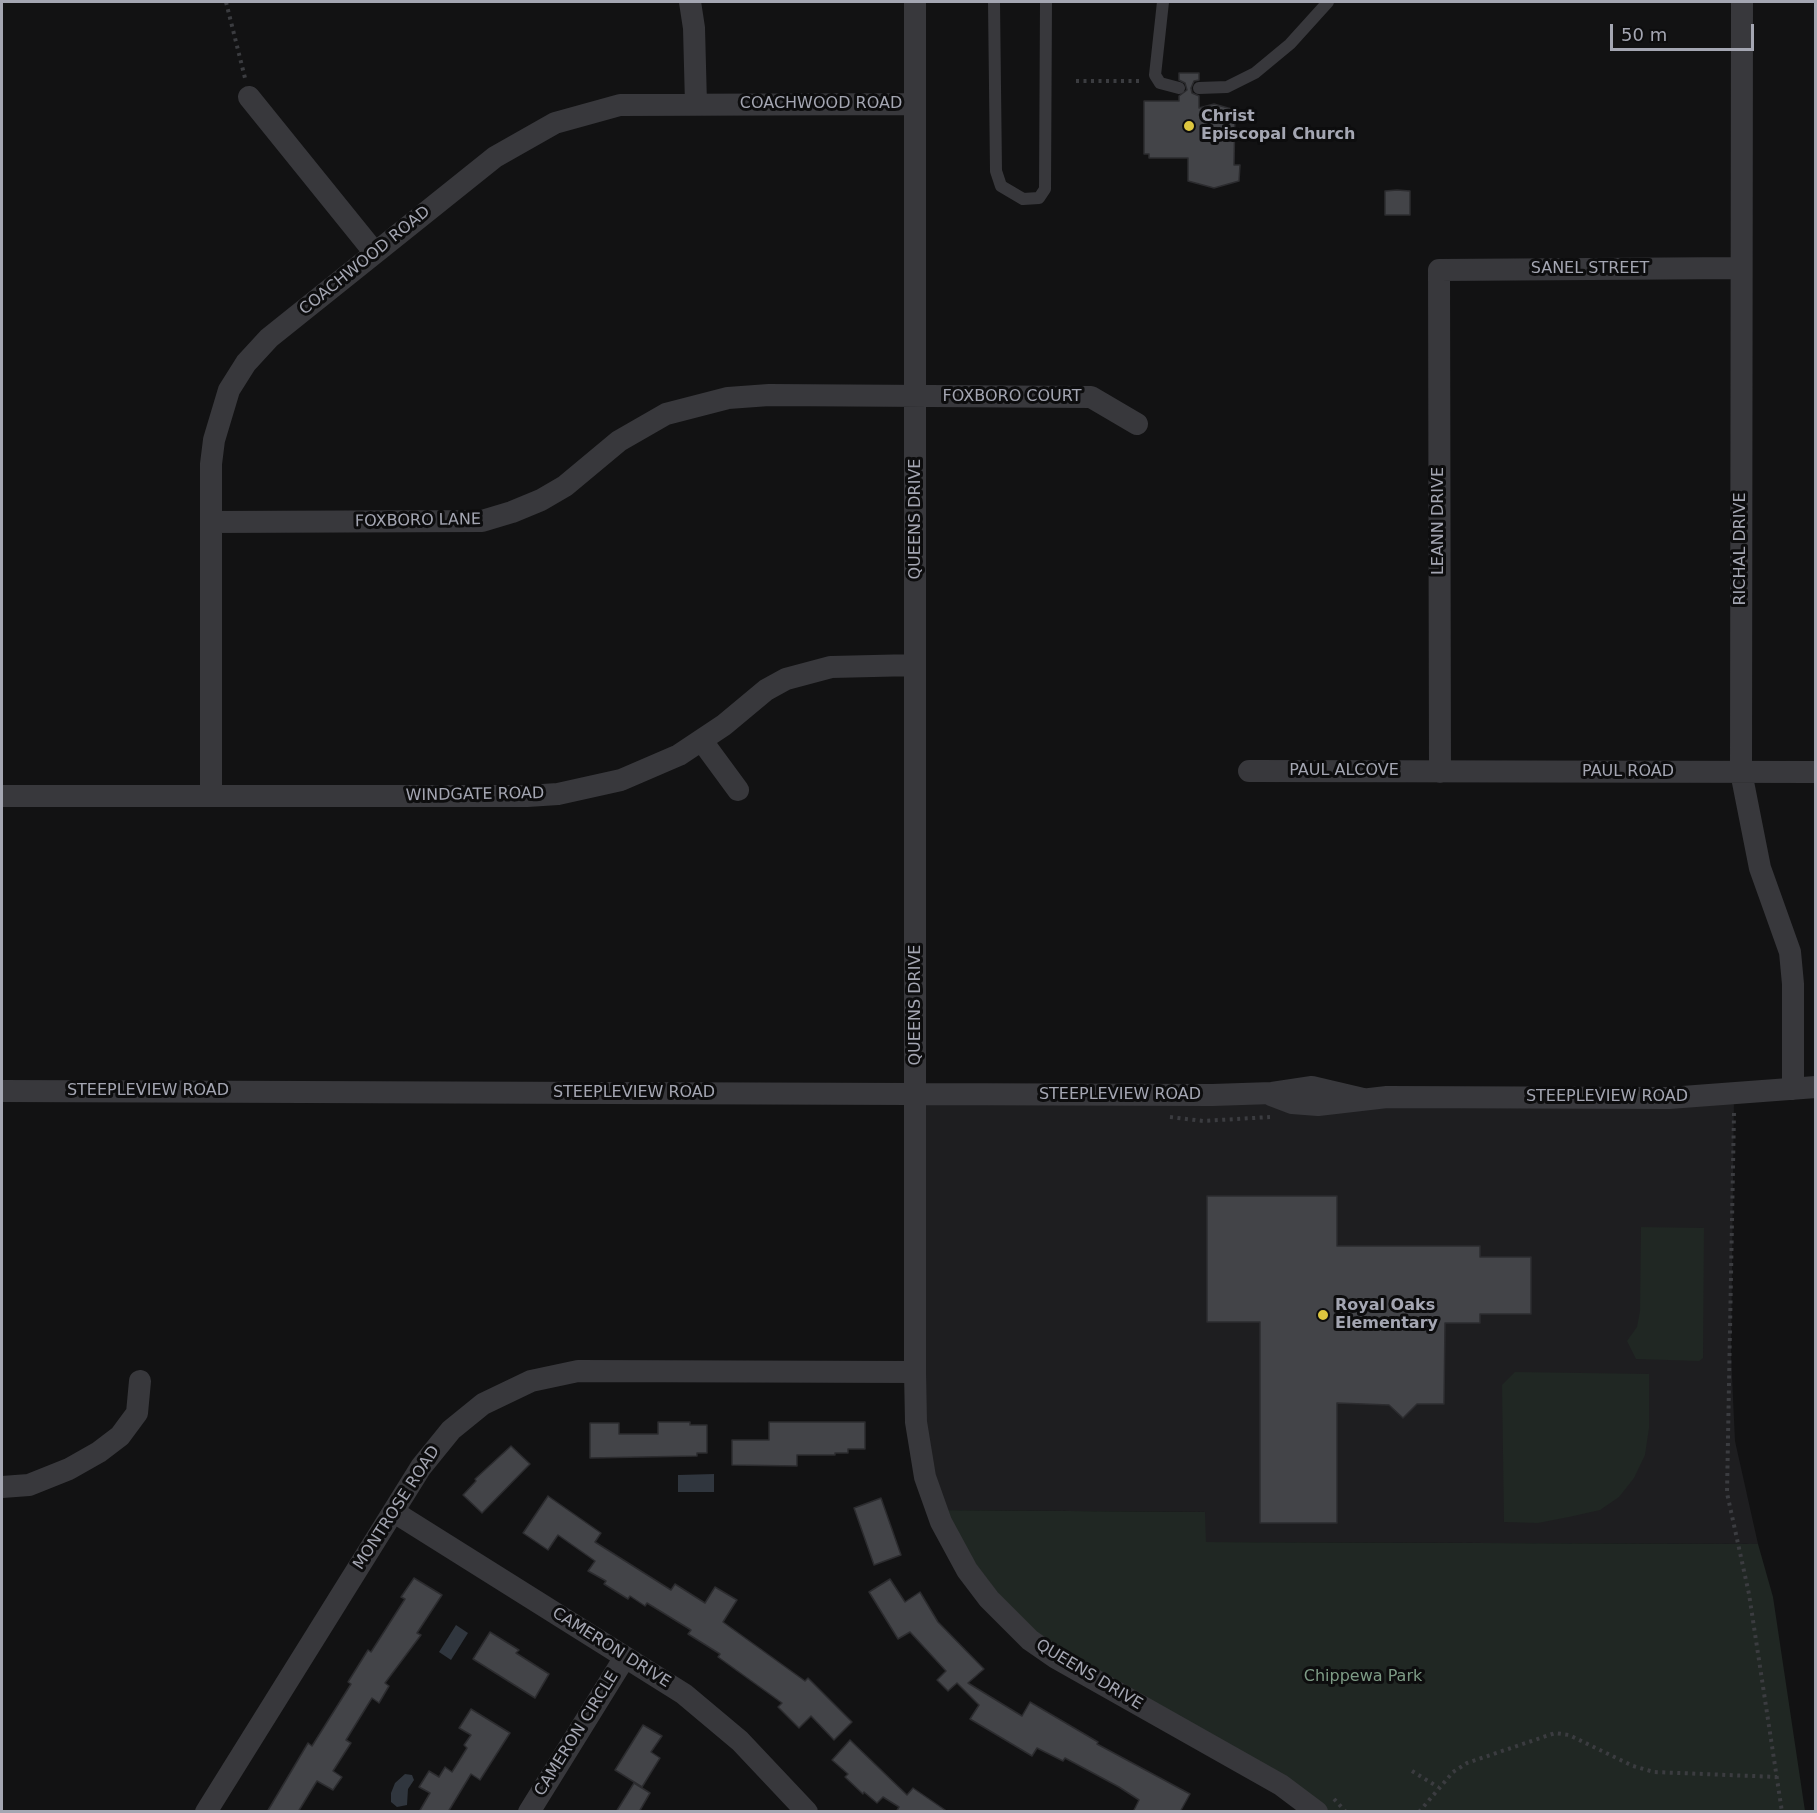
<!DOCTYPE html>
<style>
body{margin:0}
#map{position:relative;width:1817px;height:1813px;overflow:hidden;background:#121213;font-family:"DejaVu Sans",sans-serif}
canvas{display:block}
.frame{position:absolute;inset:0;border:3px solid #a4a6b2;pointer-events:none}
.scale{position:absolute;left:1610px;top:24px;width:144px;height:27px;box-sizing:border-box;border:3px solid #a4a6b2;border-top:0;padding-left:8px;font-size:18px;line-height:21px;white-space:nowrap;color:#a4a6b2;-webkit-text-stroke:4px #0d0d0e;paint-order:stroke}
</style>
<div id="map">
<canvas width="1817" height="1813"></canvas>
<div class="frame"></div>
<div class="scale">50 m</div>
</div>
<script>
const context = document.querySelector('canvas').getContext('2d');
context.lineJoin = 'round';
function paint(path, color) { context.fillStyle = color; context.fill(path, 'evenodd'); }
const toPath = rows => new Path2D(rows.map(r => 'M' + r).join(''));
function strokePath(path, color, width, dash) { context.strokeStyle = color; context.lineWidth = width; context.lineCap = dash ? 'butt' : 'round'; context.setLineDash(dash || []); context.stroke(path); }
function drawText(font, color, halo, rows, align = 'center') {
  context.font = font + ' "DejaVu Sans",sans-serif'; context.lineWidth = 6; context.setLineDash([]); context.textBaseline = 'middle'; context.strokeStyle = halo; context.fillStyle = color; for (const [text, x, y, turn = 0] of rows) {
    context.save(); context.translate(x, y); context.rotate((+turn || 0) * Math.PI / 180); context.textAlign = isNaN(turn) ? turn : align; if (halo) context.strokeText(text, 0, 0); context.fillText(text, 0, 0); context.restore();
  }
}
paint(toPath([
 [916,1094,1734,1095,1731,1354,1735,1441,1758,1544,1205,1542,1205,1512,935,1510,928,1489]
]), '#1e1e20');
paint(toPath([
 [1641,1227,1704,1228,1703,1358,1699,1361,1636,1359,1627,1341,1637,1327,1640,1311],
 [1515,1372,1649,1374,1649,1428,1645,1455,1634,1478,1619,1497,1600,1510,1569,1517,1538,1523,1504,1522,1502,1385],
 [935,1510,1205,1512,1206,1542,1758,1544,1773,1597,1805,1811,1317,1811,1038,1646]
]), '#202723');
paint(toPath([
 [714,1474,714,1492,678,1492,678,1475],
 [456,1625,468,1633,451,1660,439,1652],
 [405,1774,412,1775,414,1780,408,1789,407,1805,397,1807,391,1802,391,1793,395,1783]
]), '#30363e');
const building = toPath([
 [1179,73,1199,73,1199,80,1194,81,1191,88,1192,93,1199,96,1199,108,1214,104,1235,110,1234,165,1240,165,1239,181,1214,188,1188,181,1188,158,1149,158,1149,154,1144,154,1144,101,1179,101,1179,96,1187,90,1185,83,1179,80,1179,73],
 [1397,190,1410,191,1410,215,1385,215,1385,191,1397,190],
 [1207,1196,1337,1196,1337,1246,1480,1246,1480,1257,1531,1257,1531,1314,1480,1314,1480,1323,1445,1323,1444,1404,1417,1404,1403,1418,1389,1405,1337,1403,1337,1523,1260,1523,1260,1322,1207,1322,1207,1196],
 [658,1422,690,1422,690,1425,707,1425,707,1453,697,1453,697,1456,590,1458,590,1423,619,1423,619,1434,658,1434,658,1422],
 [769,1422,865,1422,865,1449,848,1449,848,1453,835,1453,835,1455,797,1455,797,1466,732,1465,732,1440,769,1440,769,1422],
 [511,1446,530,1464,482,1513,463,1495,476,1481,475,1479,511,1446],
 [548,1496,601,1533,595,1542,671,1590,675,1584,705,1603,715,1587,737,1600,723,1622,805,1681,808,1678,852,1722,834,1740,811,1716,799,1728,778,1707,782,1703,718,1657,720,1654,688,1634,691,1630,647,1603,645,1606,630,1596,628,1599,604,1584,606,1581,588,1571,595,1561,558,1535,548,1550,523,1533,548,1496],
 [881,1498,901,1555,874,1565,854,1508,881,1498],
 [414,1578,442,1595,417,1633,421,1635,385,1683,389,1686,379,1703,372,1698,346,1740,351,1743,333,1771,342,1777,333,1790,317,1781,298,1812,267,1812,308,1743,312,1746,351,1684,348,1682,368,1650,371,1652,405,1599,401,1597,414,1578],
 [890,1579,905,1602,920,1592,938,1622,984,1669,968,1683,1022,1716,1030,1702,1098,1742,1097,1744,1190,1794,1180,1812,1133,1812,1139,1800,1119,1787,1065,1758,1063,1761,1037,1748,1032,1756,970,1719,979,1705,957,1683,948,1691,937,1680,946,1671,910,1632,898,1639,869,1592,890,1579],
 [490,1632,519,1650,516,1653,549,1674,535,1698,473,1659,490,1632],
 [471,1709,510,1733,480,1780,471,1774,448,1812,419,1812,430,1793,419,1787,429,1771,439,1777,445,1767,452,1772,467,1748,464,1745,471,1735,459,1728,471,1709],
 [643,1725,662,1736,651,1752,660,1758,642,1787,615,1770,643,1725],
 [850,1740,907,1795,913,1788,948,1812,896,1812,899,1807,883,1797,877,1803,864,1792,863,1794,845,1777,848,1774,832,1760,850,1740],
 [634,1783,650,1793,639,1812,616,1812,634,1783]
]);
paint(building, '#434448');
strokePath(building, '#2c2c2f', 1.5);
strokePath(toPath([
 [226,2,245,78],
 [1076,81,1141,81],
 [1734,1113,1727,1493,1749,1594,1782,1812],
 [1170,1117,1203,1121,1270,1117],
 [1412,1771,1438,1787],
 [1334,1799,1346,1812],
 [1419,1812,1453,1772,1467,1763,1555,1733,1569,1735,1633,1766,1654,1772,1777,1777]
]), '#3b3c40', 4, [3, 4.5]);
strokePath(toPath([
 [994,2,996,171,1001,186,1023,199,1039,198,1045,189,1046,2],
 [1163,2,1155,75,1160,83,1179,88],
 [1199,88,1227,87,1255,73,1290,44,1328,2]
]), '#38383c', 12);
strokePath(toPath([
 [690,2,694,28,696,104],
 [915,2,915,1372,916,1422,925,1477,941,1522,967,1570,989,1599,1030,1640,1056,1658,1281,1785,1317,1812],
 [1742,2,1741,772,1760,868,1790,952,1793,984,1793,1089],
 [249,97,375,253],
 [211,522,482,521,512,512,541,500,565,486,619,441,666,414,728,398,769,395,1091,397,1137,424],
 [702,741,738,790],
 [1249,771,1816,772],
 [1440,772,1439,270,1741,268],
 [2,796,527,796,558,794,621,780,679,755,724,725,766,690,786,679,831,667,915,665],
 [211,796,211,464,214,440,229,390,246,363,269,338,495,157,555,123,620,105,915,104],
 [2,1091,1212,1095,1272,1093,1312,1087,1363,1099],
 [1271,1095,1292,1103,1318,1105,1387,1097,1669,1098,1816,1087],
 [2,1487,29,1485,69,1469,99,1452,120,1436,137,1413,140,1381],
 [394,1512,684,1694,740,1741,807,1812],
 [206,1812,421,1467,451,1430,483,1404,531,1381,578,1371,915,1372],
 [529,1812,625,1657]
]), '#38383c', 22);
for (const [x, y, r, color] of [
 [1189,126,6,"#ddc63f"],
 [1323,1315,6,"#ddc63f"]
]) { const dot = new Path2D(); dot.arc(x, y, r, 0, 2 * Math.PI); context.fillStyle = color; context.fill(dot); strokePath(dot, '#0d0d0e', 2); }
drawText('16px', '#a4a6b2', '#0d0d0e', [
 ["COACHWOOD ROAD",821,104],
 ["COACHWOOD ROAD",365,261,-39],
 ["SANEL STREET",1590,269],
 ["FOXBORO COURT",1012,397],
 ["QUEENS DRIVE",916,519,-90],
 ["FOXBORO LANE",418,521,-1],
 ["LEANN DRIVE",1439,521,-90],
 ["RICHAL DRIVE",1741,549,-90],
 ["PAUL ALCOVE",1344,771],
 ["PAUL ROAD",1628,772],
 ["WINDGATE ROAD",475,795,-1],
 ["QUEENS DRIVE",916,1005,-90],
 ["STEEPLEVIEW ROAD",148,1091],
 ["STEEPLEVIEW ROAD",634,1093],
 ["STEEPLEVIEW ROAD",1120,1095],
 ["STEEPLEVIEW ROAD",1607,1097],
 ["MONTROSE ROAD",397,1508,-57],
 ["CAMERON DRIVE",611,1648,32],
 ["QUEENS DRIVE",1089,1675,31],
 ["CAMERON CIRCLE",577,1734,-58]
]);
drawText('bold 16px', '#a4a6b2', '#0d0d0e', [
 ["Christ",1201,117],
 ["Episcopal Church",1201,135],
 ["Royal Oaks",1335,1306],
 ["Elementary",1335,1324]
], 'left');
drawText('16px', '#7d9b85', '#0d0d0e', [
 ["Chippewa Park",1363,1677]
]);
</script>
